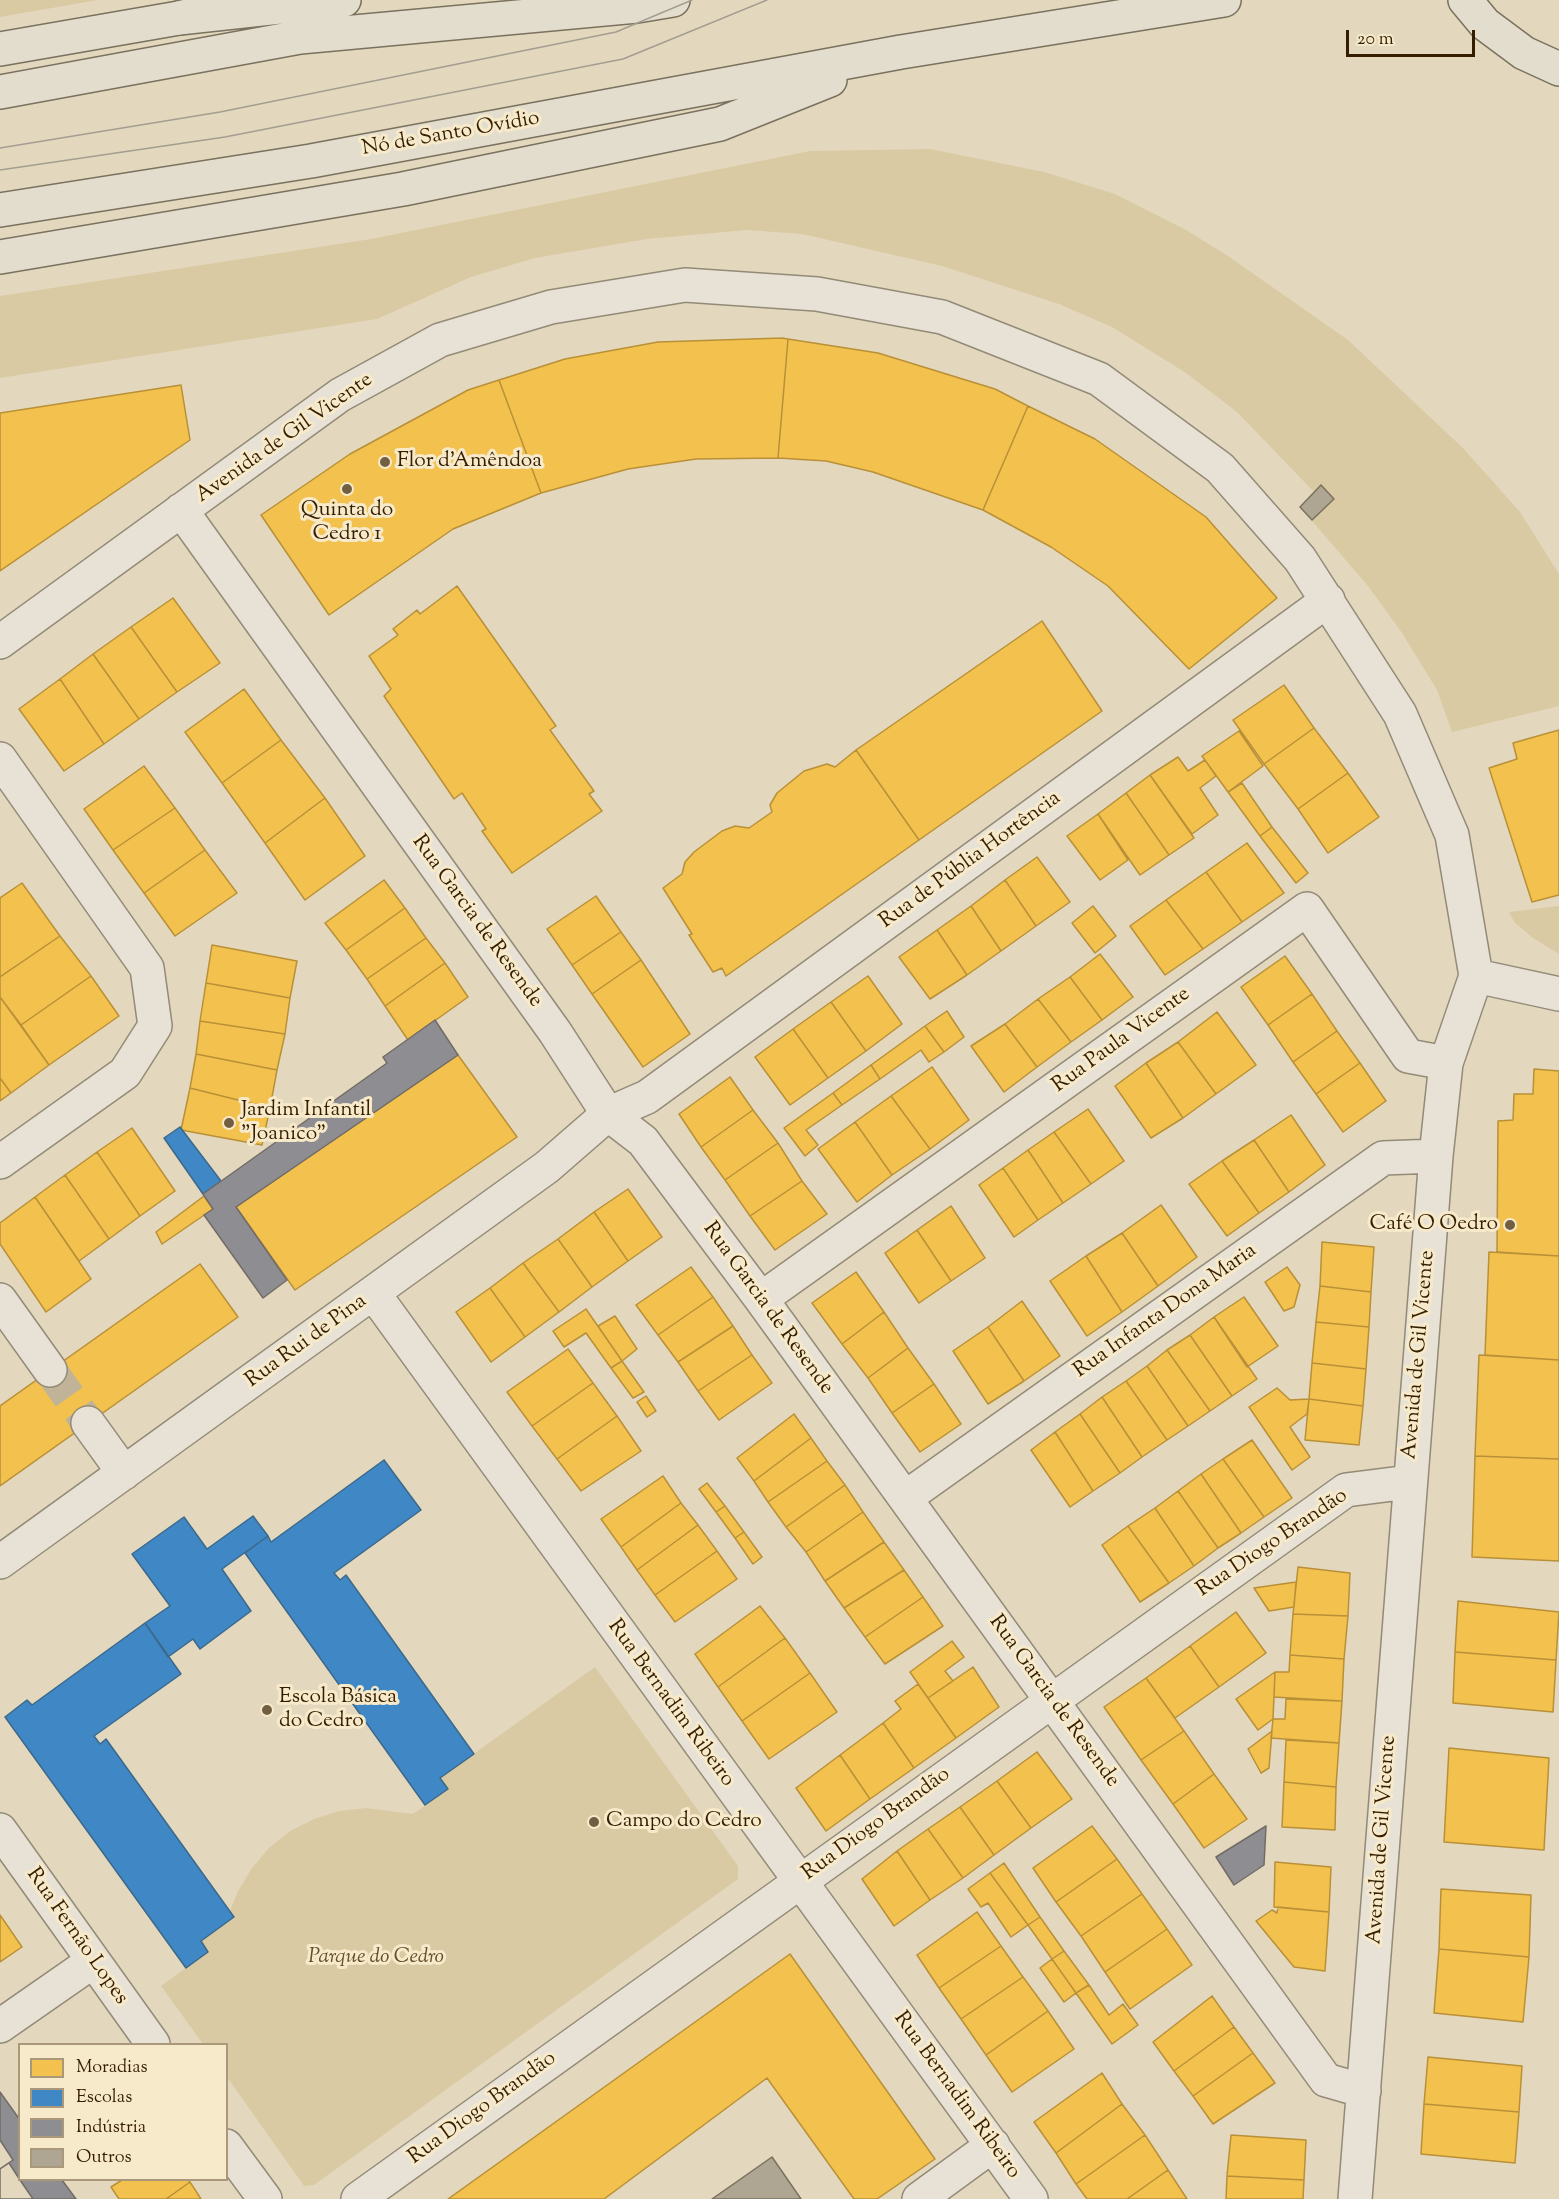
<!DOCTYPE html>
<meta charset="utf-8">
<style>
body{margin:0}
#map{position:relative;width:1559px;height:2199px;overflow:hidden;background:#e3d8bd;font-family:"Sorts Mill Goudy",serif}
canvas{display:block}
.legend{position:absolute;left:18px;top:2043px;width:210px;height:138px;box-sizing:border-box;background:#f7eaca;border:2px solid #a99879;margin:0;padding:8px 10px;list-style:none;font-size:18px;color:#351e00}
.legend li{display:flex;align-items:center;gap:12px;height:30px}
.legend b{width:30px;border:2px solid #a99879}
.scale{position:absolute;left:1346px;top:30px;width:129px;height:27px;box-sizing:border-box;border:3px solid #351e00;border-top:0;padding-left:8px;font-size:18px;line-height:21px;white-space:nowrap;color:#351e00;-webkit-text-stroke:4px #f7eaca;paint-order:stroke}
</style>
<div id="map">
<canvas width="1559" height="2199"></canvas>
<ul class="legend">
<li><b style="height:16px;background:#f2c14e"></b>Moradias</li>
<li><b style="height:16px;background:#3f88c5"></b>Escolas</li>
<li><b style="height:16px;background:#8d8d92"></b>Indústria</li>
<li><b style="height:16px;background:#aea592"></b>Outros</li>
</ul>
<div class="scale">20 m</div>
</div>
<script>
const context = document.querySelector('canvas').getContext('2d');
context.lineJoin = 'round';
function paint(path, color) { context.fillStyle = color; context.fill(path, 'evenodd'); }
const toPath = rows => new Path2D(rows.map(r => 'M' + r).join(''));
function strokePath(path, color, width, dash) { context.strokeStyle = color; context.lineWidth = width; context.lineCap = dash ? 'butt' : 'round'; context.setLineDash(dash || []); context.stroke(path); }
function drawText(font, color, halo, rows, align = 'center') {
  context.font = font + ' "Sorts Mill Goudy",serif'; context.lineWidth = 6; context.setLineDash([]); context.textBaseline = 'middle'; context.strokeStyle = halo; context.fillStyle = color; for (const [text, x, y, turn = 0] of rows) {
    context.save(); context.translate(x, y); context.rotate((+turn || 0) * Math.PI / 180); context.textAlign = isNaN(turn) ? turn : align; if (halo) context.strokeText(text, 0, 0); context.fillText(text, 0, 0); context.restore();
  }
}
paint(toPath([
 [0,0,98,0,0,17],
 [930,149,1044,172,1115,194,1186,230,1228,256,1348,340,1464,449,1520,512,1559,574,1559,706,1452,732,1437,690,1402,633,1368,586,1300,507,1314,492,1237,412,1186,373,1112,327,1059,304,942,266,802,234,747,230,647,239,535,258,471,277,377,319,0,378,0,296,371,239,810,151],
 [1559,906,1559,954,1533,938,1515,923,1509,912],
 [595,1667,738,1866,738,1879,314,2185,304,2186,227,2077,226,2044,203,2044,161,1986,208,1952,201,1941,234,1918,230,1911,238,1891,252,1868,269,1848,290,1831,314,1819,339,1811,366,1808,413,1814,448,1789,440,1778]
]), '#dacaa4');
const homes = toPath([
 [782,338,788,339,778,458,696,459,628,469,541,493,499,380,565,359,658,342,782,338],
 [788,339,878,353,995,389,1028,406,983,510,873,472,826,461,778,458,788,339],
 [499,380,541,493,453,529,329,615,261,515,350,454,468,390,499,380],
 [181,385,190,440,0,571,0,413,181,385],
 [1028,406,1095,439,1206,517,1277,598,1189,669,1108,586,1051,547,983,510,1028,406],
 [457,586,556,726,550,730,594,791,589,794,602,811,512,873,482,831,486,829,462,793,454,799,384,696,391,689,369,656,398,635,393,629,417,610,420,614,457,586],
 [173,598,220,663,177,692,131,627,173,598],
 [1042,621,1102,711,919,840,856,750,1042,621],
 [131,627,177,692,139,719,93,654,131,627],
 [93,654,139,719,104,744,60,679,93,654],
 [60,679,104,744,64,771,19,709,60,679],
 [1284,685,1314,728,1264,764,1233,720,1284,685],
 [244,689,281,740,222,783,185,732,244,689],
 [1314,728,1348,773,1298,809,1264,764,1314,728],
 [1559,730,1559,895,1532,902,1489,768,1517,759,1513,743,1559,730],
 [1239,731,1263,766,1228,792,1202,756,1239,731],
 [281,740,325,798,265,843,222,783,281,740],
 [856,750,919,840,726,976,722,968,713,972,689,935,692,934,663,888,682,874,685,862,694,852,722,831,735,826,749,828,772,812,770,805,777,793,804,771,827,764,835,767,856,750],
 [1178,757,1188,771,1205,760,1216,776,1200,788,1218,815,1192,834,1150,775,1178,757],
 [144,766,175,808,113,850,84,809,144,766],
 [1348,773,1379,817,1328,853,1298,809,1348,773],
 [1150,775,1194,838,1169,855,1126,793,1150,775],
 [1242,783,1272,827,1260,836,1228,792,1242,783],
 [1126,793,1169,855,1140,875,1098,814,1126,793],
 [325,798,365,856,305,900,265,843,325,798],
 [175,808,205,850,144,893,113,850,175,808],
 [1098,814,1128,860,1100,880,1067,836,1098,814],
 [1272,827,1308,873,1296,883,1260,836,1272,827],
 [1247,843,1284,893,1242,922,1206,872,1247,843],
 [205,850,237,893,175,936,144,893,205,850],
 [1037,857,1070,902,1036,926,1005,880,1037,857],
 [1206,872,1242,922,1203,949,1166,900,1206,872],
 [384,880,405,908,346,950,325,923,384,880],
 [1005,880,1036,926,1001,951,971,906,1005,880],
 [22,883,60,936,0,977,0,898,22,883],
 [596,896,621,932,572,965,547,929,596,896],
 [1166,900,1203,949,1165,975,1130,926,1166,900],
 [971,906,1001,951,967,975,937,930,971,906],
 [1093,906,1116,936,1095,953,1072,923,1093,906],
 [405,908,426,938,367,979,346,950,405,908],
 [937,930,967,975,930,999,899,957,937,930],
 [621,932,641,960,592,994,572,965,621,932],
 [60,936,91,976,21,1025,0,997,0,977,60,936],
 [426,938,445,963,385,1006,367,979,426,938],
 [212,945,297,961,290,998,206,983,212,945],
 [1100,954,1133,997,1102,1020,1070,977,1100,954],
 [1285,956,1312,994,1268,1025,1241,987,1285,956],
 [641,960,690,1034,643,1067,592,994,641,960],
 [445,963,468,997,408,1040,385,1006,445,963],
 [91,976,119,1016,49,1065,21,1025,91,976],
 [868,976,902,1024,866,1051,831,1002,868,976],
 [1070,977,1102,1020,1071,1042,1038,999,1070,977],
 [206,983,290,998,285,1034,200,1021,206,983],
 [1312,994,1337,1031,1293,1062,1268,1025,1312,994],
 [0,997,49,1065,11,1093,0,1078,0,997],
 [1038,999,1071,1042,1037,1067,1005,1024,1038,999],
 [831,1002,866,1051,828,1078,793,1029,831,1002],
 [947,1011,964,1037,944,1052,925,1026,947,1011],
 [1217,1012,1256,1065,1216,1094,1178,1042,1217,1012],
 [200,1021,285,1034,277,1070,196,1054,200,1021],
 [1005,1024,1037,1067,1004,1092,971,1046,1005,1024],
 [925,1026,944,1052,929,1062,921,1050,880,1079,871,1065,925,1026],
 [793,1029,828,1078,790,1105,755,1057,793,1029],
 [1337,1031,1360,1063,1316,1094,1293,1062,1337,1031],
 [1178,1042,1216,1094,1183,1118,1146,1063,1178,1042],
 [196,1054,277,1070,270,1108,190,1088,196,1054],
 [458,1055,517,1137,295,1290,236,1207,458,1055],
 [1146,1063,1183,1118,1151,1138,1115,1086,1146,1063],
 [1360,1063,1386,1101,1343,1132,1316,1094,1360,1063],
 [871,1065,880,1079,842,1105,833,1093,871,1065],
 [932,1067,969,1120,930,1149,891,1096,932,1067],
 [1534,1069,1559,1071,1559,1256,1497,1252,1498,1121,1513,1120,1514,1094,1533,1094,1534,1069],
 [730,1077,753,1110,701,1147,679,1114,730,1077],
 [0,1078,11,1093,0,1101,0,1078],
 [190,1088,270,1108,262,1145,181,1130,190,1088],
 [833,1093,842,1105,806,1130,818,1145,805,1156,784,1128,833,1093],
 [891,1096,930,1149,892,1175,855,1122,891,1096],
 [1088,1109,1124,1161,1091,1184,1054,1132,1088,1109],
 [753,1110,778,1143,725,1180,701,1147,753,1110],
 [1291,1115,1325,1165,1289,1192,1254,1140,1291,1115],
 [855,1122,892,1175,857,1202,818,1149,855,1122],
 [132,1128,175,1191,140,1216,97,1152,132,1128],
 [1054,1132,1091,1184,1063,1203,1028,1150,1054,1132],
 [1254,1140,1289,1192,1259,1213,1222,1161,1254,1140],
 [778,1143,802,1181,750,1216,725,1180,778,1143],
 [1028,1150,1063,1203,1038,1220,1003,1168,1028,1150],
 [97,1152,140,1216,109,1239,65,1175,97,1152],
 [1222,1161,1259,1213,1227,1236,1189,1184,1222,1161],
 [1003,1168,1038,1220,1014,1237,979,1185,1003,1168],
 [65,1175,109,1239,79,1261,35,1197,65,1175],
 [802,1181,827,1214,775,1250,750,1216,802,1181],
 [628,1189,662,1237,628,1261,594,1212,628,1189],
 [204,1196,213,1209,162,1244,156,1232,204,1196],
 [35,1197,91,1279,46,1312,0,1244,0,1223,35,1197],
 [1161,1205,1197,1257,1158,1286,1122,1233,1161,1205],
 [951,1206,985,1258,951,1281,917,1230,951,1206],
 [594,1212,628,1261,592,1287,558,1239,594,1212],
 [917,1230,951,1281,919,1303,885,1253,917,1230],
 [1122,1233,1158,1286,1122,1312,1086,1256,1122,1233],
 [558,1239,592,1287,559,1312,523,1263,558,1239],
 [1322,1242,1374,1247,1371,1292,1320,1286,1322,1242],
 [1489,1252,1559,1256,1559,1360,1485,1355,1489,1252],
 [1086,1256,1122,1312,1087,1336,1050,1281,1086,1256],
 [523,1263,559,1312,525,1337,490,1288,523,1263],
 [200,1264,238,1317,0,1486,0,1406,200,1264],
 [691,1267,713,1297,658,1335,636,1305,691,1267],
 [1287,1267,1300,1285,1294,1307,1284,1311,1265,1282,1287,1267],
 [856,1272,884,1312,842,1344,812,1303,856,1272],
 [1320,1286,1371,1292,1369,1327,1316,1322,1320,1286],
 [490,1288,525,1337,491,1362,456,1312,490,1288],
 [713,1297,733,1326,678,1362,658,1335,713,1297],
 [1244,1297,1278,1346,1247,1367,1214,1317,1244,1297],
 [1022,1301,1060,1356,1024,1381,988,1327,1022,1301],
 [586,1309,622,1361,611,1368,586,1333,564,1347,553,1331,586,1309],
 [884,1312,908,1348,868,1378,842,1344,884,1312],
 [615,1316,637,1349,622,1361,598,1326,615,1316],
 [1214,1317,1257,1379,1232,1396,1190,1335,1214,1317],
 [1316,1322,1369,1327,1366,1369,1312,1363,1316,1322],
 [733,1326,752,1355,698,1391,678,1362,733,1326],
 [988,1327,1024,1381,988,1404,953,1351,988,1327],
 [1190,1335,1232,1396,1210,1411,1167,1350,1190,1335],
 [908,1348,934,1384,892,1413,868,1378,908,1348],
 [568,1349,593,1383,532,1426,507,1392,568,1349],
 [1167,1350,1210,1411,1188,1426,1147,1366,1167,1350],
 [752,1355,772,1383,719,1420,698,1391,752,1355],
 [1479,1355,1559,1360,1559,1459,1475,1456,1479,1355],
 [622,1361,644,1392,633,1398,611,1368,622,1361],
 [1312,1363,1366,1369,1363,1406,1309,1399,1312,1363],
 [1147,1366,1188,1426,1167,1440,1126,1381,1147,1366],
 [1126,1381,1167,1440,1142,1457,1102,1397,1126,1381],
 [593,1383,617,1416,557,1459,532,1426,593,1383],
 [934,1384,961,1424,920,1452,892,1413,934,1384],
 [1277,1388,1290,1400,1309,1399,1307,1414,1290,1427,1310,1457,1292,1470,1249,1407,1277,1388],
 [646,1396,656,1411,647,1417,637,1402,646,1396],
 [1102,1397,1142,1457,1120,1473,1080,1414,1102,1397],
 [1309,1399,1363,1406,1359,1445,1305,1440,1309,1399],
 [794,1414,811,1438,754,1481,737,1458,794,1414],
 [1080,1414,1120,1473,1093,1491,1055,1432,1080,1414],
 [617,1416,641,1451,581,1491,557,1459,617,1416],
 [1055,1432,1093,1491,1070,1507,1031,1450,1055,1432],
 [811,1438,827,1461,768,1502,754,1481,811,1438],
 [1252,1440,1292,1498,1264,1517,1223,1459,1252,1440],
 [1475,1456,1559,1459,1559,1561,1472,1557,1475,1456],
 [1223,1459,1264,1517,1241,1533,1201,1474,1223,1459],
 [827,1461,845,1485,786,1527,768,1502,827,1461],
 [1201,1474,1241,1533,1218,1548,1178,1491,1201,1474],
 [663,1476,681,1503,621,1547,601,1519,663,1476],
 [707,1483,725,1506,716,1512,699,1489,707,1483],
 [845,1485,863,1512,806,1552,786,1527,845,1485],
 [1178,1491,1218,1548,1194,1566,1155,1508,1178,1491],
 [681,1503,698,1525,637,1570,621,1547,681,1503],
 [725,1506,744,1532,735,1538,716,1512,725,1506],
 [1155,1508,1194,1566,1169,1583,1128,1526,1155,1508],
 [863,1512,884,1542,825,1581,806,1552,863,1512],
 [698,1525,717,1551,655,1595,637,1570,698,1525],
 [1128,1526,1169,1583,1140,1602,1102,1545,1128,1526],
 [744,1532,762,1557,753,1564,735,1538,744,1532],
 [884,1542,904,1570,844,1608,825,1581,884,1542],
 [717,1551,737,1579,675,1622,655,1595,717,1551],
 [1298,1567,1350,1573,1348,1616,1293,1614,1298,1567],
 [904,1570,923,1597,865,1637,844,1608,904,1570],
 [1296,1582,1294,1607,1269,1611,1254,1588,1296,1582],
 [923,1597,943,1626,885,1664,865,1637,923,1597],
 [1458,1601,1559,1612,1556,1660,1455,1652,1458,1601],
 [760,1606,785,1638,718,1687,695,1654,760,1606],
 [1236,1612,1266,1653,1219,1687,1190,1646,1236,1612],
 [1293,1614,1348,1616,1344,1659,1290,1655,1293,1614],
 [785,1638,810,1673,742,1721,718,1687,785,1638],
 [952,1641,964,1657,945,1671,953,1681,928,1698,910,1672,952,1641],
 [1190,1646,1219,1687,1175,1718,1146,1678,1190,1646],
 [1455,1652,1556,1660,1553,1712,1453,1703,1455,1652],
 [1290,1655,1344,1659,1342,1701,1274,1697,1275,1672,1289,1672,1290,1655],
 [973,1667,999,1707,956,1738,928,1698,973,1667],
 [1275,1672,1273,1719,1258,1730,1236,1699,1275,1672],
 [810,1673,837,1712,769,1759,742,1721,810,1673],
 [1146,1678,1184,1731,1141,1760,1104,1707,1146,1678],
 [918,1684,956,1738,914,1768,883,1723,901,1709,895,1701,918,1684],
 [1286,1699,1342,1701,1339,1743,1271,1738,1273,1719,1285,1719,1286,1699],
 [883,1723,914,1768,870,1799,840,1755,883,1723],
 [1184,1731,1214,1774,1173,1804,1141,1760,1184,1731],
 [1272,1731,1269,1768,1261,1773,1248,1749,1272,1731],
 [1286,1740,1339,1743,1336,1787,1284,1782,1286,1740],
 [1449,1748,1549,1758,1544,1850,1444,1842,1449,1748],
 [1037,1752,1072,1799,1031,1828,997,1781,1037,1752],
 [840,1755,870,1799,826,1831,796,1788,840,1755],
 [1214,1774,1247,1819,1204,1848,1173,1804,1214,1774],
 [997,1781,1031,1828,994,1855,960,1807,997,1781],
 [1284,1782,1336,1787,1335,1830,1282,1827,1284,1782],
 [960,1807,994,1855,963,1878,928,1829,960,1807],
 [1092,1826,1117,1859,1056,1902,1033,1868,1092,1826],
 [928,1829,963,1878,930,1900,897,1851,928,1829],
 [897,1851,930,1900,894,1926,862,1879,897,1851],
 [1117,1859,1142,1894,1081,1936,1056,1902,1117,1859],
 [1275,1862,1331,1867,1329,1912,1274,1907,1275,1862],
 [1004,1863,1040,1917,1028,1925,990,1873,1004,1863],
 [990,1873,1028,1925,1011,1937,988,1903,981,1907,968,1889,990,1873],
 [1441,1889,1531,1895,1529,1957,1439,1949,1441,1889],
 [1142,1894,1167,1929,1105,1972,1081,1936,1142,1894],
 [1278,1907,1329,1912,1325,1971,1294,1967,1256,1921,1272,1910,1277,1913,1278,1907],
 [977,1912,1001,1946,939,1988,917,1955,977,1912],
 [0,1915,22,1947,0,1962,0,1915],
 [1040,1917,1064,1951,1052,1959,1028,1925,1040,1917],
 [1167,1929,1192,1965,1130,2009,1105,1972,1167,1929],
 [1001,1946,1023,1977,961,2019,939,1988,1001,1946],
 [1439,1949,1529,1957,1523,2022,1434,2013,1439,1949],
 [1064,1951,1089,1985,1076,1993,1052,1959,1064,1951],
 [790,1954,935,2159,877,2199,854,2199,767,2078,604,2199,448,2199,790,1954],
 [1052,1959,1076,1993,1064,2002,1040,1968,1052,1959],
 [1023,1977,1048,2011,986,2055,961,2019,1023,1977],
 [1089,1985,1109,2015,1123,2004,1138,2025,1112,2044,1076,1993,1089,1985],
 [1212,1996,1234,2027,1174,2071,1153,2042,1212,1996],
 [1048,2011,1074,2049,1012,2092,986,2055,1048,2011],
 [1234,2027,1253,2053,1193,2096,1174,2071,1234,2027],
 [1253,2053,1275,2083,1213,2124,1193,2096,1253,2053],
 [1428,2057,1522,2066,1519,2112,1424,2104,1428,2057],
 [1102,2073,1122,2104,1056,2153,1034,2122,1102,2073],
 [1122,2104,1145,2135,1076,2184,1056,2153,1122,2104],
 [1424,2104,1519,2112,1515,2163,1421,2154,1424,2104],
 [1145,2135,1168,2170,1127,2199,1087,2199,1076,2184,1145,2135],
 [1231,2135,1306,2140,1304,2180,1227,2176,1231,2135],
 [1168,2170,1187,2199,1127,2199,1168,2170],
 [1227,2176,1304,2180,1303,2199,1226,2199,1227,2176],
 [122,2180,188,2180,190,2182,166,2199,119,2199,111,2187,122,2180],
 [190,2182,201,2199,166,2199,190,2182]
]);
paint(homes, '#f2c14e');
strokePath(homes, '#b99037', 1.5);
const schools = toPath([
 [180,1127,221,1181,203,1194,164,1138,180,1127],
 [384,1460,421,1510,334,1573,340,1580,346,1575,474,1754,440,1778,448,1789,425,1805,245,1553,268,1536,271,1542,384,1460],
 [253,1516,268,1536,222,1569,251,1611,200,1649,193,1639,168,1657,145,1623,170,1606,132,1554,184,1517,207,1549,253,1516],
 [145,1623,181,1674,94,1736,100,1744,106,1739,234,1917,201,1941,208,1952,186,1968,5,1717,27,1700,32,1705,145,1623]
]);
paint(schools, '#3f88c5');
strokePath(schools, '#3c688a', 1.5);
const industry = toPath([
 [435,1020,458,1055,236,1207,287,1280,263,1298,204,1215,213,1209,203,1194,387,1063,383,1057,435,1020],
 [1266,1826,1264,1865,1234,1885,1216,1857,1266,1826],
 [0,2092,20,2120,20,2180,62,2180,76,2199,0,2199,0,2169,13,2160,0,2140,0,2092],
 [9,2163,20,2180,33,2199,0,2199,0,2169,9,2163]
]);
paint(industry, '#8d8d92');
strokePath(industry, '#736c66', 1.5);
const building = toPath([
 [1321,485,1334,499,1312,520,1300,507,1321,485],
 [772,2157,801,2199,712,2199,772,2157]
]);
paint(building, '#aea592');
strokePath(building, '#7a715e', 1.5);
strokePath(toPath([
 [50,1370,88,1423]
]), '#c0b397', 33, [33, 16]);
const minor = toPath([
 [181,510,555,1032,608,1114,643,1141,761,1299,1326,2080,1364,2091],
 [0,642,340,395,440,340,551,307,685,285,817,294,942,317,1099,379,1220,468,1300,559,1400,714,1452,835,1476,976,1446,1063,1436,1156,1355,2199],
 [0,759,147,968,155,1026,125,1073,0,1162],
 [1476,976,1559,994],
 [374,1294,1031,2199],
 [761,1299,1307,909,1408,1056,1446,1063],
 [0,1300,50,1370],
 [88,1423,124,1473],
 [905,1498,1383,1158,1436,1156],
 [0,1562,547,1167,608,1114,647,1097,1328,600],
 [0,1830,153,2044],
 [0,2026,92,1962],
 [226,2146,265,2199],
 [358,2199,1346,1490,1409,1482],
 [919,2199,993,2145]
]);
const major = toPath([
 [1465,0,1485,24,1524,53,1559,69],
 [0,49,179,18,344,0],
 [0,92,300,37,637,6,673,0],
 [0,210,311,161,901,52,1224,0],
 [0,257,403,189,720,124,830,80]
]);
const highway = toPath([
 [179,18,251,0]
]);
strokePath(minor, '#938a77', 36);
strokePath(major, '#7a715e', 36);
strokePath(highway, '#7a715e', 36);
strokePath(minor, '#e7e2d5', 33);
strokePath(major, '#e3ddce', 33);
strokePath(highway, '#e3ddce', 33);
strokePath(toPath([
 [0,148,220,112,616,32,692,0],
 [0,170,225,137,623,59,767,0]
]), '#a49d91', 1.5);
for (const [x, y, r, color] of [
 [385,462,6,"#725f42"],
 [347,489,6,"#725f42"],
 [229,1123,6,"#725f42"],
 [1510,1225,6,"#725f42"],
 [267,1710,6,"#725f42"],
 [594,1822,6,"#725f42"]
]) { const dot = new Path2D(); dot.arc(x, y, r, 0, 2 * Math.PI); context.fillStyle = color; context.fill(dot); strokePath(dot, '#f7eaca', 2); }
drawText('21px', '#351e00', '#f7eaca', [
 ["Nó de Santo Ovídio",451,135,-10],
 ["Avenida de Gil Vicente",285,439,-35],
 ["Rua de Públia Hortência",971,861,-36],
 ["Rua Garcia de Resende",476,922,54],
 ["Rua Paula Vicente",1122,1041,-36],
 ["Rua Garcia de Resende",767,1309,54],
 ["Rua Infanta Dona Maria",1166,1312,-35],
 ["Rua Rui de Pina",307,1342,-36],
 ["Avenida de Gil Vicente",1420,1355,-85],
 ["Rua Diogo Brandão",1273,1544,-34],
 ["Rua Garcia de Resende",1053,1702,54],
 ["Rua Bernadim Ribeiro",670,1704,54],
 ["Rua Diogo Brandão",877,1825,-36],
 ["Avenida de Gil Vicente",1383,1840,-86],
 ["Rua Fernão Lopes",76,1937,55],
 ["Rua Bernadim Ribeiro",956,2096,54],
 ["Rua Diogo Brandão",483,2109,-36]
]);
drawText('21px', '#351e00', '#f7eaca', [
 ["Flor d'Amêndoa",397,462],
 ["Quinta do",347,511,"center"],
 ["Cedro 1",347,535,"center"],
 ["Jardim Infantil",241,1111],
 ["\"Joanico\"",241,1135],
 ["Café O Oedro",1498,1225,"right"],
 ["Escola Básica",279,1698],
 ["do Cedro",279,1722],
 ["Campo do Cedro",606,1822]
], 'left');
drawText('italic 21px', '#644e2b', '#f7eaca', [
 ["Parque do Cedro",376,1958]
]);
</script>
